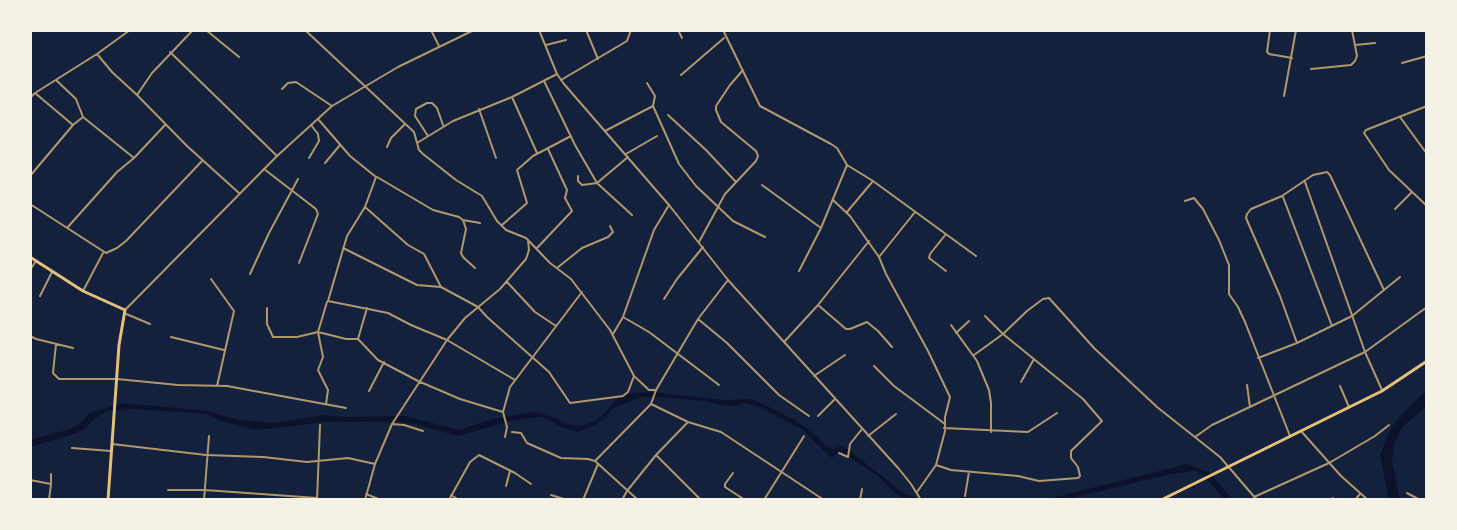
<!DOCTYPE html>
<style>
body{margin:0}
#map{position:relative;width:1457px;height:530px;overflow:hidden;background:#14213d;font-family:"Fira Sans Condensed",sans-serif}
canvas{display:block}
.frame{position:absolute;inset:0;border:32px solid #f6f1e7;pointer-events:none}
</style>
<div id="map">
<canvas width="1457" height="530"></canvas>
<div class="frame"></div>
</div>
<script>
const context = document.querySelector('canvas').getContext('2d');
context.lineJoin = 'round';
function paint(path, color) { context.fillStyle = color; context.fill(path, 'evenodd'); }
const toPath = rows => new Path2D(rows.map(r => 'M' + r).join(''));
function strokePath(path, color, width, dash) { context.strokeStyle = color; context.lineWidth = width; context.lineCap = dash ? 'butt' : 'round'; context.setLineDash(dash || []); context.stroke(path); }
paint(toPath([
 [1427,390,1427,406,1403,426,1394,444,1392,461,1400,500,1389,500,1380,455,1390,430,1400,416],
 [653,392,722,400,751,399,765,405,792,419,817,436,827,447,834,449,841,446,851,452,905,494,916,497,918,500,908,500,896,494,879,477,842,452,836,454,834,457,830,457,803,430,760,407,743,403,737,406,725,406,705,401,670,398,642,397,613,408,594,425,578,432,561,427,544,417,525,417,458,436,415,424,397,422,325,422,257,430,220,421,207,414,122,408,106,411,91,422,86,428,77,433,30,447,30,440,70,429,83,421,90,413,124,403,208,411,239,420,274,423,323,415,347,417,406,416,459,430,492,419,534,412,557,418,566,424,582,426,593,422,606,412,614,401,629,393],
 [1187,464,1210,473,1233,500,1225,500,1203,475,1194,471,1171,474,1064,500,1044,500]
]), '#0b132b');
strokePath(toPath([
 [115,410,128,409],
 [792,419,808,430],
 [512,420,534,417],
 [594,425,606,417,610,410]
]), '#0b132b', 1.5);
strokePath(toPath([
 [206,30,239,57],
 [305,30,414,132,419,150,423,154,456,180,482,196,497,221,506,230,526,238,550,263,571,279,610,330,634,376,649,390,656,390],
 [431,30,439,46],
 [586,30,598,59],
 [678,30,682,38],
 [723,30,760,106,831,144,837,148,847,165,873,181,976,256],
 [1270,30,1267,52,1269,54,1292,58],
 [546,45,566,40],
 [1355,45,1375,43],
 [170,52,277,156],
 [97,54,130,30],
 [1402,63,1427,56],
 [1311,69,1351,65,1355,61,1357,56,1352,30],
 [681,75,724,38],
 [56,80,76,99,83,117],
 [561,80,627,41,631,30],
 [544,81,575,145,597,183,632,215],
 [647,83,655,96,653,106,679,164,696,186,733,221,765,237],
 [282,89,288,83,296,82,332,106],
 [35,93,73,125],
 [137,95,152,73,193,30],
 [1284,96,1296,30],
 [512,97,537,153],
 [30,98,35,93,97,54,112,72,137,95,187,146,239,193],
 [1427,106,1366,130,1364,133,1389,170,1427,206],
 [479,109,496,158],
 [668,115,706,150,736,182],
 [1400,117,1427,154],
 [318,119,350,156,376,177,365,207,347,236,328,301,388,313,411,325,447,340,515,380],
 [605,131,653,106],
 [428,136,415,116,416,109,427,103,432,103,437,108,443,125],
 [417,143,453,121,512,97,557,74],
 [387,147,391,138,405,124],
 [626,154,657,136],
 [309,158,319,141,318,134,311,125],
 [325,163,340,145],
 [264,169,316,209,318,214,299,263],
 [30,176,73,125,83,117,134,158],
 [578,176,578,181,582,185,597,183,628,157],
 [377,177,433,210,459,217,463,220,466,229,461,253,463,257,475,268],
 [1305,182,1365,352,1382,390],
 [762,185,821,228],
 [1283,197,1332,326],
 [833,200,850,216,879,257,886,274,928,351,950,397,945,417,945,431,936,465,917,492],
 [1185,201,1194,198,1203,209,1219,240,1229,265,1229,294,1238,307,1245,322,1290,436],
 [30,204,106,253,117,248,126,241,202,161],
 [1395,209,1412,192],
 [847,212,873,181],
 [463,220,480,223],
 [502,225,527,203,517,170,533,156,571,136],
 [67,228,117,172,134,158,165,125],
 [699,242,725,194,756,161,758,156,756,151,721,122,716,110,716,106,730,85,743,70],
 [343,248,417,285,441,287,424,254,408,245,365,207],
 [537,248,572,211,565,198,567,190,548,149],
 [879,257,915,212],
 [557,268,582,248,608,237,613,232,610,226],
 [30,270,36,261],
 [799,271,821,228,847,165],
 [946,271,929,258,930,254,946,234],
 [250,274,269,233,298,179],
 [211,279,234,311,217,386],
 [507,282,535,312,556,326],
 [441,287,478,307,487,317,549,372,570,403,623,396,628,392,634,376],
 [83,291,103,253],
 [40,296,52,272],
 [664,299,677,279,703,247],
 [818,305,846,329,850,329,867,322,878,331,892,347],
 [267,308,267,324,273,337,297,337,318,332,346,339,358,339,378,360,418,381,460,399,503,412],
 [124,313,150,324],
 [623,317,649,332,719,385],
 [698,319,727,343,779,395,809,416],
 [951,325,977,361,989,390,991,403,991,432],
 [956,333,969,321],
 [613,334,623,317,654,230,669,205],
 [30,336,36,339,73,348],
 [171,337,224,350],
 [358,339,367,308],
 [784,342,818,305,869,241],
 [1297,343,1280,296,1246,218,1247,214,1251,209,1282,196,1313,175,1327,172,1330,175,1384,290],
 [56,344,53,373,59,379,117,379,178,385,227,386,346,408],
 [974,355,1003,334,1027,311,1043,299,1049,298,1094,348,1157,407,1220,457,1257,500],
 [1258,358,1297,343,1352,316,1400,277],
 [874,366,894,386,945,424],
 [814,376,845,355],
 [1021,382,1034,359],
 [1247,385,1250,407],
 [1340,386,1349,407],
 [369,391,384,362],
 [326,404,328,390,318,370,323,357,318,332,327,302],
 [651,404,656,390,698,319,728,280],
 [818,416,835,399],
 [392,424,447,340,465,318,500,289,526,259,529,250,528,240],
 [944,428,1028,432,1057,413],
 [1301,431,1341,476,1368,500],
 [512,432,521,433,527,443,561,458,588,459,595,461,638,500],
 [30,436,30,437],
 [868,436,896,414],
 [505,437,507,427,503,412,510,387,582,292],
 [1195,437,1212,425,1365,352,1427,307],
 [112,444,206,455,263,457,307,462,348,458,375,464],
 [72,448,111,451],
 [839,453,848,457,850,444,862,429],
 [656,455,701,500],
 [595,461,651,404,688,422,721,432,824,500],
 [936,465,951,470,1018,476,1039,481,1078,478,1080,476,1078,467,1071,458,1071,451,1102,421,1083,399,1003,334,985,316],
 [733,473,725,484,725,487,745,500],
 [30,480,51,484,49,500],
 [51,484,51,474],
 [506,486,510,471],
 [168,490,205,490,317,498],
 [1407,493,1420,500],
 [366,494,381,500],
 [451,495,459,500],
 [551,495,567,500],
 [965,496,969,472],
 [1254,497,1329,463,1375,436,1389,425],
 [204,500,209,436],
 [317,500,320,425],
 [365,500,375,464,392,424,404,425,423,431],
 [449,500,470,462,479,455,515,473,531,484],
 [583,500,598,464],
 [622,500,627,491,656,455,688,422],
 [764,500,804,436],
 [860,500,862,489],
 [1330,500,1333,498],
 [1355,500,1360,494]
]), '#b1986c', 2);
strokePath(toPath([
 [539,30,557,74,564,84,669,205,728,280,899,469,911,484,921,500],
 [125,310,277,156,332,106,398,67,474,30]
]), '#b1986c', 2);
strokePath(toPath([
 [30,257,83,291,125,310,119,345,108,500],
 [1161,500,1382,391,1427,361]
]), '#e5c07b', 3);
</script>
